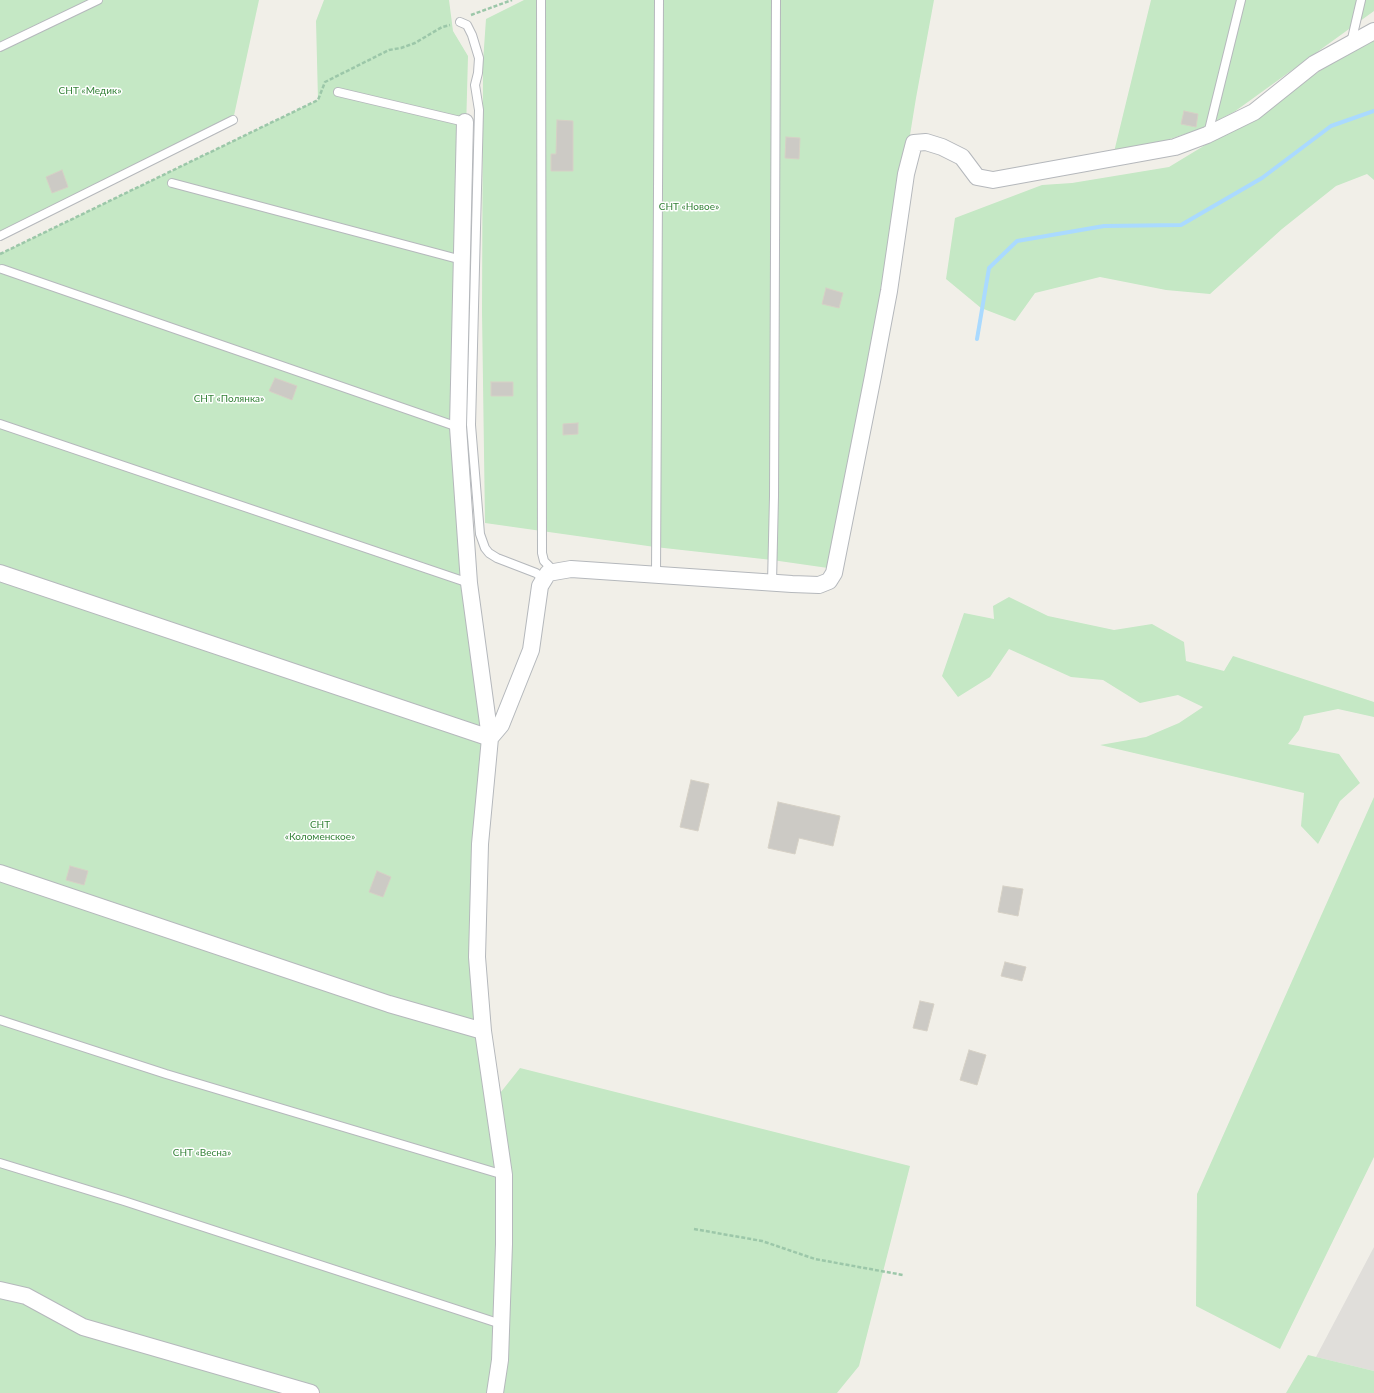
<!DOCTYPE html>
<meta charset="utf-8">
<style>
body{margin:0}
canvas{display:block;background:#f1efe8}
</style>
<canvas width="1374" height="1393"></canvas>
<script>
const context = document.querySelector('canvas').getContext('2d');
context.lineJoin = 'round';
function paint(path, color) { context.fillStyle = color; context.fill(path, 'evenodd'); }
const toPath = rows => new Path2D(rows.map(r => 'M' + r).join(''));
function strokePath(path, color, width, dash) { context.strokeStyle = color; context.lineWidth = width; context.lineCap = dash ? 'butt' : 'round'; context.setLineDash(dash || []); context.stroke(path); }
function drawText(font, color, halo, rows, align = 'center') {
  context.font = font + ' Lato,sans-serif'; context.lineWidth = 3; context.setLineDash([]); context.textBaseline = 'middle'; context.strokeStyle = halo; context.fillStyle = color; for (const [text, x, y, turn = 0] of rows) {
    context.save(); context.translate(x, y); context.rotate((+turn || 0) * Math.PI / 180); context.textAlign = isNaN(turn) ? turn : align; if (halo) context.strokeText(text, 0, 0); context.fillText(text, 0, 0); context.restore();
  }
}
paint(toPath([
 [1374,1247,1374,1371,1316,1357]
]), '#e0deda');
paint(toPath([
 [0,0,259,0,233,120,0,236],
 [324,0,449,0,453,31,468,56,458,427,490,738,477,957,493,1102,520,1068,910,1166,859,1366,837,1393,0,1393,0,254,318,100,316,21],
 [524,0,934,0,916,98,879,326,828,568,772,560,655,547,485,523,482,312,483,62,486,19],
 [1151,0,1374,0,1374,11,1234,112,1200,129,1149,146,1114,152],
 [1374,39,1374,180,1367,174,1336,186,1282,229,1210,294,1166,290,1100,277,1035,293,1015,321,981,308,946,279,955,218,1042,185,1072,183,1169,167,1263,110,1356,46],
 [1009,597,1048,616,1114,630,1152,624,1184,642,1186,661,1224,671,1233,656,1374,702,1374,717,1338,709,1304,716,1299,730,1288,744,1339,754,1360,783,1340,801,1318,844,1301,826,1304,793,1100,745,1146,737,1179,723,1203,707,1178,695,1140,703,1103,680,1071,677,1009,649,990,677,958,697,942,676,964,613,994,619,993,606],
 [1374,797,1374,1157,1280,1349,1196,1306,1197,1194],
 [1308,1355,1374,1371,1374,1393,1286,1393]
]), '#c5e8c5');
strokePath(toPath([
 [977,339,989,268,1017,241,1104,226,1181,225,1262,178,1331,126,1374,111]
]), '#aadaff', 4);
const building = toPath([
 [1184,111,1198,114,1196,127,1181,124,1184,111],
 [557,120,573,121,573,171,551,171,551,154,556,154,557,120],
 [786,137,800,138,799,159,785,158,786,137],
 [62,170,68,187,52,193,46,177,62,170],
 [826,288,843,293,839,308,822,304,826,288],
 [275,378,297,386,292,400,269,391,275,378],
 [491,382,513,382,513,396,491,396,491,382],
 [578,423,578,434,563,435,563,424,578,423],
 [691,780,709,784,698,831,680,827,691,780],
 [778,802,840,816,833,846,799,838,795,854,768,848,778,802],
 [70,866,88,871,84,885,66,880,70,866],
 [377,871,391,877,383,897,369,892,377,871],
 [1003,886,1023,889,1018,916,998,912,1003,886],
 [1005,962,1026,967,1022,981,1001,976,1005,962],
 [920,1001,934,1004,927,1031,913,1028,920,1001],
 [969,1050,986,1055,977,1085,960,1080,969,1050]
]);
paint(building, '#cccac5');
strokePath(building, '#d6d1c6', 1);
const lane = toPath([
 [541,0,542,553,544,561,554,571],
 [460,22,467,25,472,35,479,58,478,73,475,85,479,110,471,425,480,534,485,548,489,553,497,558,536,573,544,579],
 [1351,43,1361,0],
 [0,47,98,0],
 [338,92,465,122],
 [1208,134,1241,0],
 [172,183,462,260],
 [0,236,233,120],
 [2,269,458,427],
 [0,424,469,583],
 [656,576,659,0],
 [772,583,774,496,776,0],
 [0,1020,166,1074,504,1175],
 [0,1163,124,1201,501,1324]
]);
const street = toPath([
 [465,122,458,427,469,583,490,738,480,844,477,957,483,1031,504,1175,504,1244,500,1360,495,1393],
 [0,573,490,738],
 [490,738,501,725,531,650,540,586,548,573,571,569,792,584,819,585,829,581,834,573,873,376,889,291,906,174,914,143,926,142,942,147,962,157,977,177,993,180,1175,147,1207,135,1254,112,1314,64,1374,31],
 [0,873,389,1004,483,1031],
 [0,1290,26,1296,83,1327,311,1393]
]);
strokePath(lane, '#b5b8bc', 10);
strokePath(street, '#b5b8bc', 18);
strokePath(toPath([
 [471,15,512,0],
 [0,254,318,100,325,82,389,50,401,48,415,43,442,27,450,25],
 [694,1229,762,1241,815,1259,903,1275]
]), '#9cc7a9', 2.5, [4, 2]);
strokePath(lane, '#fff', 8);
strokePath(street, '#fff', 16);
drawText('10px', '#348238', '#fff', [
 ["СНТ «Медик»",90,91],
 ["СНТ «Новое»",689,207],
 ["СНТ «Полянка»",229,399],
 ["СНТ",320,825],
 ["«Коломенское»",320,837],
 ["СНТ «Весна»",202,1153]
]);
</script>
